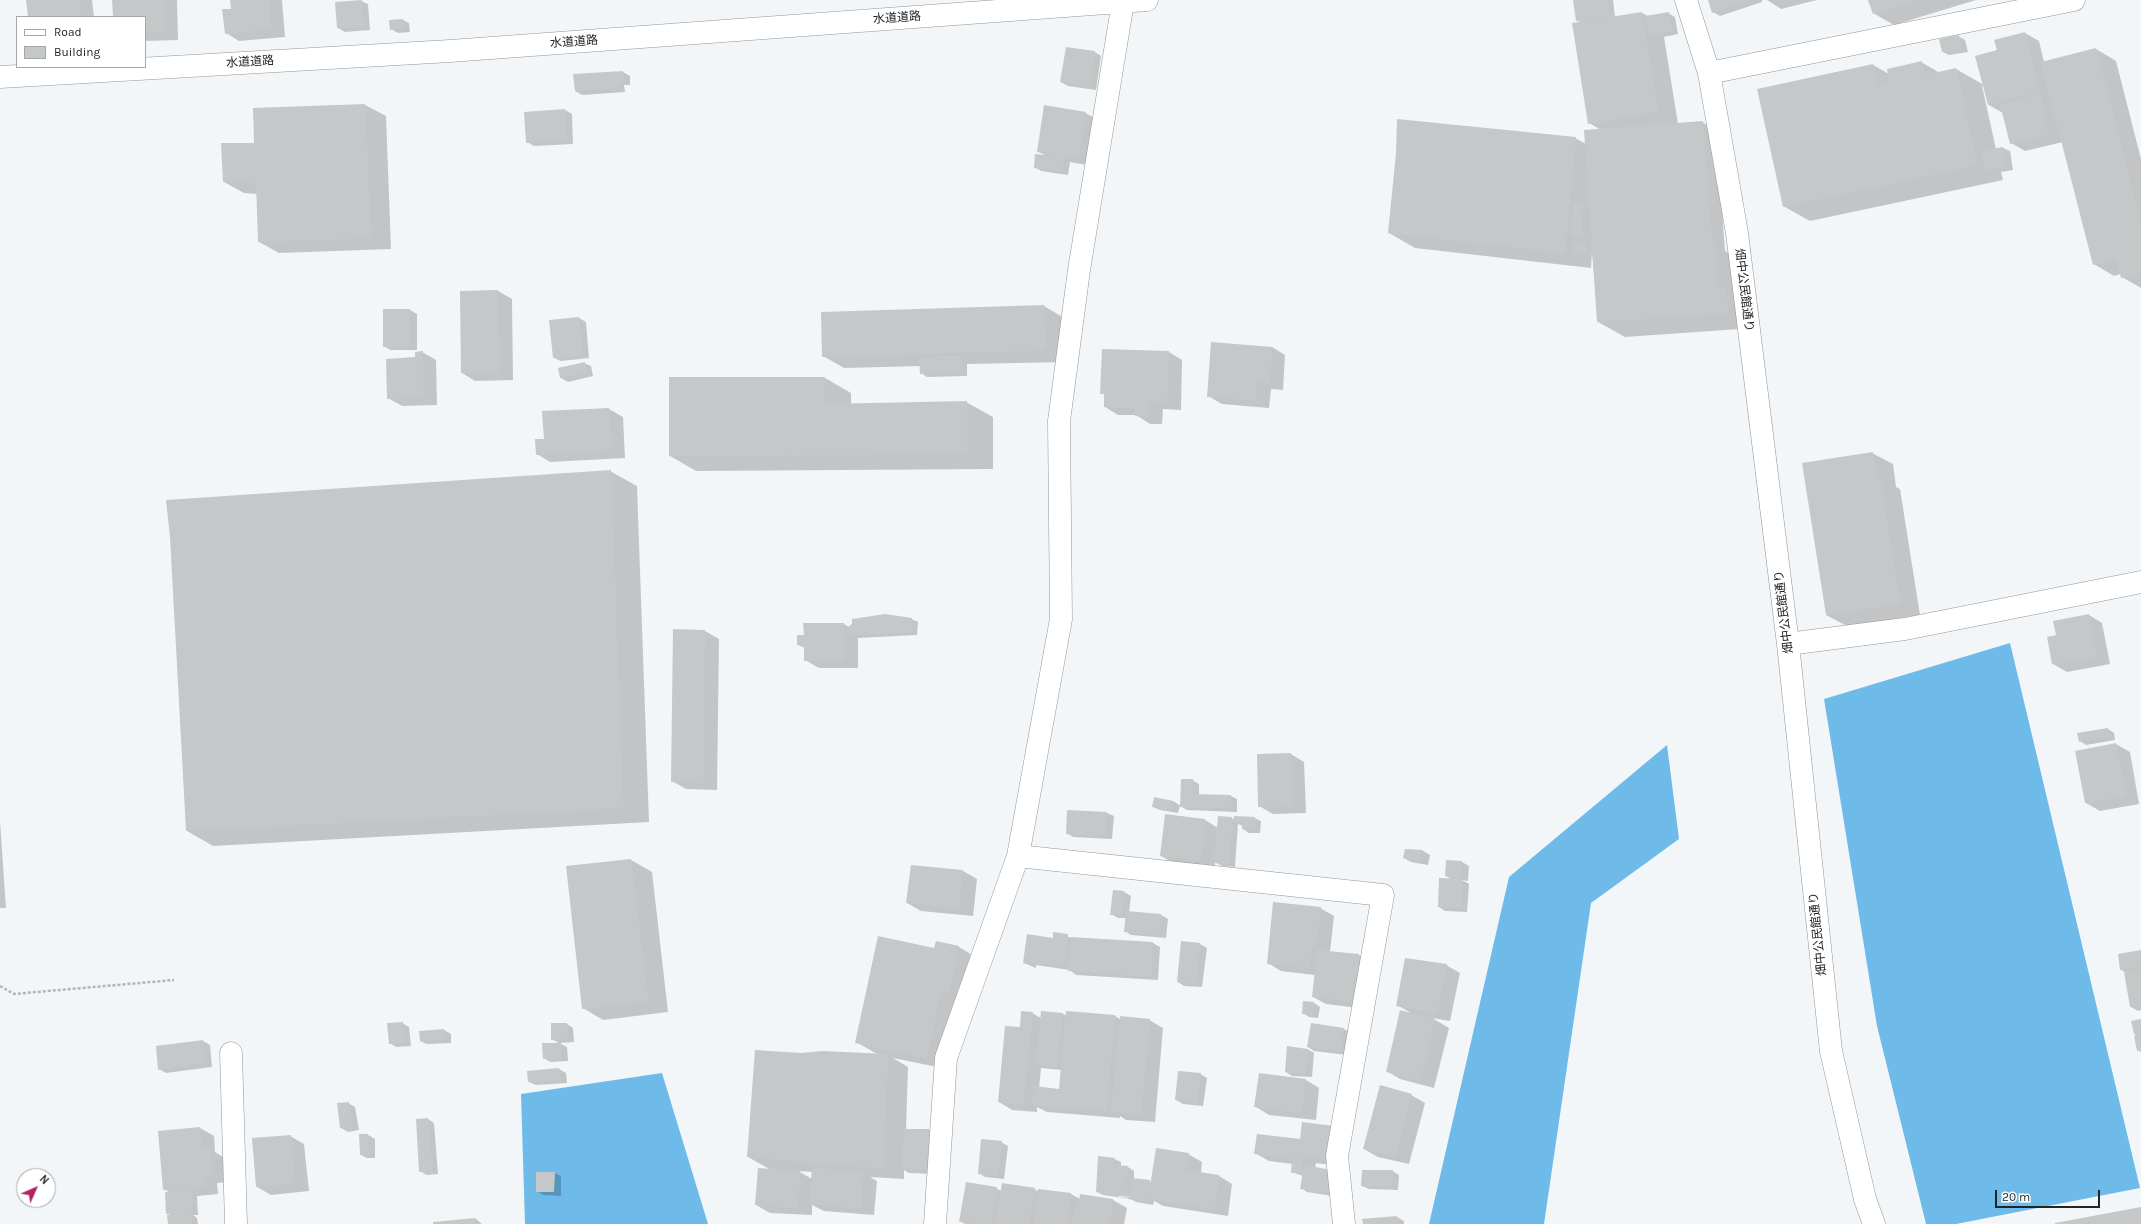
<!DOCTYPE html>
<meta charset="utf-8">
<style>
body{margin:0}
#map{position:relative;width:2141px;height:1224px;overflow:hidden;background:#f3f6f8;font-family:Karla,sans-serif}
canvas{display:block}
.legend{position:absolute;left:16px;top:16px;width:130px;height:52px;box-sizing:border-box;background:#fff;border:1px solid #a7a7a8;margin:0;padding:5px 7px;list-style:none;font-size:12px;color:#232425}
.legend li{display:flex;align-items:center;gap:8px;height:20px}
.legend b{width:20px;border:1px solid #a7a7a8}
.north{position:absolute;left:16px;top:1168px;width:40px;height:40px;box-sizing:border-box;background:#fff;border:1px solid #a7a7a8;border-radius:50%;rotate:45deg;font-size:11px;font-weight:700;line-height:16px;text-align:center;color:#232425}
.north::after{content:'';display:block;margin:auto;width:14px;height:18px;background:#b02461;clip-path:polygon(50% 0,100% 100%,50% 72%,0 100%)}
.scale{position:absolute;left:1995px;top:1190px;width:105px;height:18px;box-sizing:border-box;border:2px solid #232425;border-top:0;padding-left:5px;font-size:12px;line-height:14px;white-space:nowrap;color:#232425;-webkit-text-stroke:3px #fff;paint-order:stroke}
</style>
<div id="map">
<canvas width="2141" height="1224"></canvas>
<ul class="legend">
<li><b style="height:5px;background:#fff"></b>Road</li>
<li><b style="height:11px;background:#c5c8c9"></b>Building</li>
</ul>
<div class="north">N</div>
<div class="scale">20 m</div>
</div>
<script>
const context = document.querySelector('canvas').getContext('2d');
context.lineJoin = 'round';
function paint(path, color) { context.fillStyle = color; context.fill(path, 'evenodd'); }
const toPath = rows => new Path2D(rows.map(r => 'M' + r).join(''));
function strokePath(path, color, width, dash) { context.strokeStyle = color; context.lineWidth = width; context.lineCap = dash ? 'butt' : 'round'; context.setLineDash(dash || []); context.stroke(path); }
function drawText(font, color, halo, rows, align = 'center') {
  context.font = font + ' Karla,"Noto Sans JP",sans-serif'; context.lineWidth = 3; context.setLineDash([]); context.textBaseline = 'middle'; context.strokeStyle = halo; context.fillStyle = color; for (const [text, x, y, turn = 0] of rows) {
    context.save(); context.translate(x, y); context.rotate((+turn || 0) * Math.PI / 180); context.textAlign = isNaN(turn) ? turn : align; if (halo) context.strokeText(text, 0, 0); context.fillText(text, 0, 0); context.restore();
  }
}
paint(toPath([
 [2010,643,2140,1188,1956,1224,1926,1224,1877,1026,1824,699],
 [1667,745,1679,839,1591,903,1544,1224,1429,1224,1509,877],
 [662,1073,708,1224,525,1224,521,1094]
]), '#6ebbe9');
paint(toPath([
 [27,0,92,0,94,17,29,17],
 [113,0,177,0,178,40,145,41,145,17,114,17],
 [231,0,282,0,285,37,239,41,226,33,232,10],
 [1574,0,1613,0,1615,17,1642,13,1648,16,1668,13,1675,17,1678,34,1664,37,1678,124,1702,122,1716,130,1725,251,1741,259,1754,328,1625,337,1598,322,1592,251,1591,268,1415,248,1389,233,1575,138,1586,144,1601,130,1589,123,1581,22,1577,21],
 [1709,0,1762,0,1762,2,1720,16,1713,12],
 [1767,0,1817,0,1781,9],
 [1870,0,1976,0,1894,25,1873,13],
 [361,1,368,4,370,30,345,32,338,28],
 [403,20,409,23,410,32,398,33,391,29],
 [2025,33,2039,41,2044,62,2096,49,2116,61,2141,159,2141,288,2122,277,2121,274,2114,276,2094,264,2063,142,2025,151,2011,143,2003,113,1989,105,1984,86,1982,86,1996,149,2003,148,2010,151,2013,170,2001,172,2003,180,1810,221,1783,206,1873,65,1889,74,1921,62,1940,73,1956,69,1984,85,1998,51,1995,41],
 [1958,36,1965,40,1968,52,1949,55,1943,52],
 [1095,52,1101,56,1096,90,1068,86,1061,82],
 [623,72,630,76,630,85,624,85,625,92,582,95,575,91],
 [365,105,386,116,391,249,279,253,259,242,257,194,244,193,224,182,255,144,254,109],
 [565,110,572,114,573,144,534,146,527,142],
 [1085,113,1099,120,1092,166,1070,162,1068,175,1041,171,1035,167,1046,156,1038,151],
 [498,291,512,299,513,380,475,381,462,373,461,292],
 [1044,306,1064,318,1066,362,967,364,967,376,927,377,921,373,921,366,844,368,823,356,822,313],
 [384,310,410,310,417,314,417,350,390,350,384,346],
 [579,318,586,322,589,358,561,361,554,358],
 [1272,347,1285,355,1283,390,1271,389,1269,408,1222,404,1208,396],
 [422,352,436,360,437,405,402,406,388,398],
 [1169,352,1182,360,1181,410,1163,409,1162,424,1150,424,1136,415,1118,415,1105,407,1105,395,1101,393],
 [584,363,591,366,593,376,568,382,561,378,559,368],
 [825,378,851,393,851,404,966,402,993,417,993,469,696,471,670,456],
 [609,409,623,417,625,458,550,462,537,454,545,440,543,412],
 [1872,453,1893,464,1896,487,1900,489,1920,615,1847,626,1826,615],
 [610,471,637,486,649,822,213,846,187,831],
 [2089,615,2102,623,2110,664,2067,672,2053,664,2058,636],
 [911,619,918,622,917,635,858,638,858,668,819,668,805,660,805,648,798,645,805,636,804,624,844,624,849,627,853,624],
 [705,631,719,639,717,790,686,789,672,781],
 [2108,729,2114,733,2115,740,2086,745,2080,741],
 [2116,744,2130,752,2139,804,2100,811,2086,803],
 [1291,754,1304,762,1306,813,1273,814,1259,806],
 [1192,780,1199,784,1199,795,1231,796,1237,799,1237,812,1187,810,1180,806,1178,813,1160,810,1153,807,1155,798,1173,801,1181,806],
 [1107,813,1114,816,1112,839,1073,837,1067,833],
 [1166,815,1205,820,1218,828,1232,818,1234,820,1254,818,1261,821,1260,833,1249,833,1243,829,1243,826,1238,824,1235,867,1222,866,1215,862,1214,868,1175,864,1161,856],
 [0,821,6,908,0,908],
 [1406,850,1423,851,1430,855,1428,865,1411,862,1404,858],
 [631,860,652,872,668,1012,603,1020,583,1008,567,867],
 [1462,862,1469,866,1468,881,1462,880,1469,884,1467,912,1445,911,1439,907,1453,880,1446,876],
 [912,866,963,871,977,879,973,916,921,911,907,903],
 [1114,891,1124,892,1131,896,1129,912,1161,915,1168,919,1166,938,1131,935,1125,931,1126,918,1118,918,1111,914],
 [1320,908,1334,916,1330,952,1359,955,1372,963,1367,1009,1326,1004,1313,997,1315,975,1281,971,1268,963],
 [1054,933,1072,938,1153,943,1160,947,1158,980,1076,975,1070,970,1036,965,1036,968,1024,963,1053,939],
 [1182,942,1200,944,1207,948,1202,987,1184,986,1178,982],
 [959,947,979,959,947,1069,893,1058,908,1067,906,1130,929,1130,936,1134,934,1174,909,1173,904,1170,904,1179,870,1177,877,1181,874,1215,824,1211,812,1205,812,1215,770,1213,756,1205,771,1170,748,1157,801,1054,877,1054,856,1042,935,950],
 [798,1171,812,1172,812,1179],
 [2141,951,2141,1010,2138,1011,2131,1007,2125,972,2121,970,2119,955],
 [1446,965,1460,973,1450,1021,1432,1018,1449,1028,1434,1088,1400,1079,1387,1071,1411,1013,1397,1005],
 [1314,1003,1320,1007,1318,1018,1309,1017,1303,1013],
 [1032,1013,1041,1018,1063,1014,1067,1016,1115,1016,1121,1020,1149,1020,1163,1028,1155,1122,1126,1120,1120,1116,1120,1118,1047,1112,1037,1107,1037,1112,1012,1110,999,1102,1021,1028],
 [1041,1068,1062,1070,1060,1090,1039,1088],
 [2141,1020,2141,1052,2138,1050,2138,1036,2134,1034],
 [402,1023,409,1027,411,1046,396,1047,390,1043],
 [567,1024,573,1028,574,1042,559,1043,567,1047,568,1061,550,1062,544,1058,560,1044,552,1039],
 [1344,1029,1347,1031,1347,1029,1352,1030,1347,1055,1314,1051,1308,1047],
 [444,1030,451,1034,451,1043,427,1044,420,1041,420,1032],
 [203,1041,210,1045,212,1067,166,1073,159,1069,157,1046],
 [1307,1049,1314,1053,1312,1077,1292,1076,1286,1072],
 [559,1069,566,1073,567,1083,536,1085,529,1082,528,1072],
 [1200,1074,1207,1078,1203,1106,1183,1104,1176,1100],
 [1306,1080,1319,1088,1316,1120,1269,1115,1256,1107],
 [1411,1095,1425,1103,1409,1164,1378,1157,1364,1149],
 [348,1103,355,1107,359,1130,348,1132,341,1128],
 [428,1119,434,1123,438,1174,427,1175,420,1171],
 [200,1128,214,1136,215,1152,223,1157,226,1182,217,1183,218,1194,197,1196,198,1215,193,1215,197,1218,198,1224,169,1224,172,1216,167,1213,171,1193,164,1189,159,1132],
 [368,1135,375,1139,375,1158,367,1158,361,1155],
 [290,1136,304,1144,309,1191,271,1195,257,1187],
 [1301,1141,1344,1167,1316,1163,1315,1168,1331,1171,1332,1196,1307,1192,1301,1188,1303,1176,1292,1172,1293,1164,1269,1161,1255,1153],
 [1001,1142,1008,1146,1004,1179,985,1177,979,1173],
 [1188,1154,1202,1162,1201,1173,1219,1176,1232,1184,1228,1216,1163,1206,1154,1201,1153,1205,1136,1202,1131,1199,1103,1195,1097,1192,1114,1159,1121,1162,1121,1166,1128,1167,1134,1171,1134,1179,1151,1182],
 [1119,1195,1133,1196,1133,1198,1119,1197],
 [1392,1171,1399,1175,1398,1190,1369,1189,1362,1186],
 [555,1173,561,1176,561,1196,543,1195,537,1191],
 [996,1188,1001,1191,1034,1189,1039,1192,1071,1194,1080,1199,1113,1200,1127,1208,1124,1224,965,1224,960,1221],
 [1397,1217,1404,1221,1404,1224,1364,1224],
 [476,1219,482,1224,434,1224]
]), '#0003');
paint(toPath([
 [26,0,80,0,81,17,28,17],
 [112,0,163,0,165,33,145,33,145,17,113,17],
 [230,0,269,0,271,29,225,34,222,9,231,9],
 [362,0,363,27,337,28,335,2],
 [1573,0,1607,0,1609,16,1576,21],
 [1708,0,1750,0,1712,13],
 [1868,0,1917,0,1873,14],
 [1642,12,1658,112,1588,124,1572,23],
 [1669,12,1672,31,1649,35,1645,16],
 [403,19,404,28,390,30,389,20],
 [2025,32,2039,92,1988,105,1975,56,1997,50,1994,40],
 [1959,35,1961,49,1942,52,1939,39],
 [1066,47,1095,51,1090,87,1060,82],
 [2096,48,2141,225,2141,273,2121,278,2116,259,2093,265,2041,62],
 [1922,61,1925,75,1956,68,1977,165,1783,207,1757,89,1873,64,1879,86,1890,83,1887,69],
 [623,71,624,82,618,82,618,89,575,91,573,74],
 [2040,94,2049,134,2010,144,2000,104],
 [365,104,371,238,258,242,256,183,223,182,221,143,254,143,253,108],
 [1044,105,1086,112,1078,159,1037,152],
 [565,109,567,140,526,143,524,112],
 [1397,119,1576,137,1565,253,1388,233,1396,153],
 [1703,121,1712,243,1706,244,1715,243,1717,287,1726,287,1728,313,1597,322,1584,130],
 [2003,147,2007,166,1985,171,1981,151],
 [1035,154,1064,157,1062,172,1034,168],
 [1573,203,1583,204,1582,236,1572,235],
 [1574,244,1586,245,1585,254,1573,254],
 [498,290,499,373,461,373,460,291],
 [1044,305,1046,350,822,357,821,312],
 [383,309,410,309,410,347,383,347],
 [579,317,583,355,553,358,549,320],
 [1211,342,1272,347,1270,383,1257,382,1256,400,1207,397],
 [1102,349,1169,351,1167,402,1149,402,1149,417,1135,416,1135,408,1104,407,1104,394,1100,394],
 [423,351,423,398,387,399,386,359,415,357,415,352],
 [961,356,961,373,920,374,919,357],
 [585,362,587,372,560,378,558,368],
 [669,377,825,377,825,404,967,401,967,454,669,456],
 [609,408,612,450,536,455,535,439,544,439,542,411],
 [1873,452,1877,477,1880,476,1900,604,1826,615,1802,463],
 [611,470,623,808,186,831,170,537,166,500],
 [885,614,912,618,911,632,849,635,849,626,852,624,852,619],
 [2089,614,2097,657,2052,664,2047,637,2056,635,2053,621],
 [803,623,844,623,844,661,804,661,804,645,797,645,797,635,804,635],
 [673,629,705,630,704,783,671,782],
 [2108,728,2109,736,2079,742,2077,733],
 [2116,743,2126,796,2085,803,2075,751],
 [1291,753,1292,806,1258,807,1257,754],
 [1181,779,1193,779,1192,794,1231,795,1231,808,1180,807],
 [1154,797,1173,801,1172,810,1152,807],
 [1067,810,1107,812,1105,836,1066,834],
 [1165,814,1205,819,1201,861,1160,856],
 [1218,816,1232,817,1229,864,1214,863],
 [1234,816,1255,817,1254,830,1242,829,1242,822,1233,822],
 [1405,849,1423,850,1421,862,1412,860,1413,854,1411,860,1403,858],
 [631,859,648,1001,582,1009,566,866],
 [1446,860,1462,861,1461,878,1445,876],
 [911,865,963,870,959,908,906,903],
 [1439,878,1462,879,1461,908,1438,907],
 [1113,890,1124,891,1122,916,1110,915],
 [1273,902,1321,907,1316,946,1312,946,1310,968,1267,964],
 [1126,911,1161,914,1160,935,1124,932],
 [1053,932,1068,934,1064,967,1030,962,1030,965,1023,963,1027,934,1053,938],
 [878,936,934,948,936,941,959,946,949,992,941,991,927,1058,855,1043],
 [1071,937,1153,942,1151,977,1068,971],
 [1181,941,1200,943,1196,984,1177,982],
 [1317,950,1359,954,1354,1001,1312,997],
 [2141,950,2141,966,2120,970,2118,954],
 [1405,958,1447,964,1437,1014,1396,1006],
 [2141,969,2141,1006,2130,1007,2124,972],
 [1303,1001,1314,1002,1312,1015,1302,1014],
 [1400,1010,1435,1019,1420,1081,1386,1072],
 [1021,1011,1033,1012,1023,1105,998,1102,1005,1026,1020,1027],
 [1041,1011,1063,1013,1057,1067,1036,1066],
 [1066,1011,1115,1015,1106,1111,1032,1105,1034,1086,1059,1089],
 [1120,1016,1150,1019,1141,1114,1111,1112],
 [2141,1019,2141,1033,2134,1034,2131,1021],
 [403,1022,405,1043,389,1044,387,1023],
 [551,1023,567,1023,567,1039,551,1040],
 [1311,1023,1344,1028,1340,1052,1307,1047],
 [444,1029,445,1040,420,1041,419,1031],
 [2141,1034,2141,1050,2137,1051,2134,1036],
 [203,1040,205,1063,158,1070,156,1046],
 [542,1043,561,1043,561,1058,543,1059],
 [1287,1046,1308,1049,1306,1074,1285,1072],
 [755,1050,801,1053,822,1051,888,1054,883,1168,817,1164,793,1161,747,1157],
 [559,1068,560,1080,528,1082,527,1071],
 [1178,1071,1201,1073,1197,1103,1175,1100],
 [1259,1073,1306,1079,1302,1113,1254,1107],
 [1380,1085,1412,1094,1395,1157,1363,1149],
 [349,1102,352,1126,340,1128,337,1103],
 [428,1118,432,1171,419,1172,416,1119],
 [1302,1122,1334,1126,1330,1160,1303,1156,1302,1160,1254,1154,1257,1134,1300,1139],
 [200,1127,202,1148,210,1148,212,1175,204,1176,205,1187,163,1190,158,1131],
 [904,1129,929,1129,928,1170,902,1169],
 [359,1134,368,1134,369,1155,360,1155],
 [291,1135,295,1184,256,1187,252,1138],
 [981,1139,1002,1141,998,1176,978,1174],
 [1156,1148,1189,1153,1186,1170,1219,1175,1214,1209,1148,1199],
 [1098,1156,1115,1158,1111,1194,1096,1192],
 [1292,1160,1302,1160,1301,1173,1291,1173],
 [1115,1165,1128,1166,1126,1188,1129,1188,1128,1197,1112,1195],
 [1304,1165,1331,1170,1327,1191,1325,1193,1300,1189],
 [758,1168,800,1171,798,1208,755,1205],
 [812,1168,863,1172,861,1208,809,1204],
 [1362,1170,1393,1170,1392,1186,1361,1186],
 [536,1172,555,1172,554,1192,536,1192],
 [1132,1178,1150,1180,1147,1202,1128,1199],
 [966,1182,997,1187,991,1224,959,1222],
 [1002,1183,1035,1188,1029,1224,995,1224],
 [1038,1189,1071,1193,1067,1224,1034,1224],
 [191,1190,192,1212,166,1214,165,1192],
 [1080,1194,1113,1199,1110,1224,1072,1224,1074,1207,1078,1207],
 [2141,1207,2141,1224,2055,1224,2055,1223],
 [191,1213,192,1224,168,1224,167,1215],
 [1397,1216,1398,1224,1363,1224,1362,1219],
 [476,1218,475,1224,433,1224,433,1222]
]), '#c5c8c9');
const minor = toPath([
 [1686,0,1709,73,1737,233,1788,644,1831,1051,1865,1199,1874,1224],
 [1709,73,2074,0],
 [0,77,450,51,1147,0],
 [1788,644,1905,629,2141,582],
 [1018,856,1383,895,1337,1156,1344,1224],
 [231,1053,236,1224],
 [935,1224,946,1058,1018,856,1061,619,1059,421,1079,270,1123,2]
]);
strokePath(minor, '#929597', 23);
strokePath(toPath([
 [0,986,14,994,174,980]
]), '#b2b4b6', 2.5, [3, 2]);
strokePath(minor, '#fff', 22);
drawText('12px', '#232425', '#fff', [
 ["水道道路",897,18,-4],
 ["水道道路",574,42,-4],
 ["水道道路",250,62,-3],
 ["畑中公民館通り",1744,290,83],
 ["畑中公民館通り",1784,612,-97],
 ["畑中公民館通り",1818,934,-96]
]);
</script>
